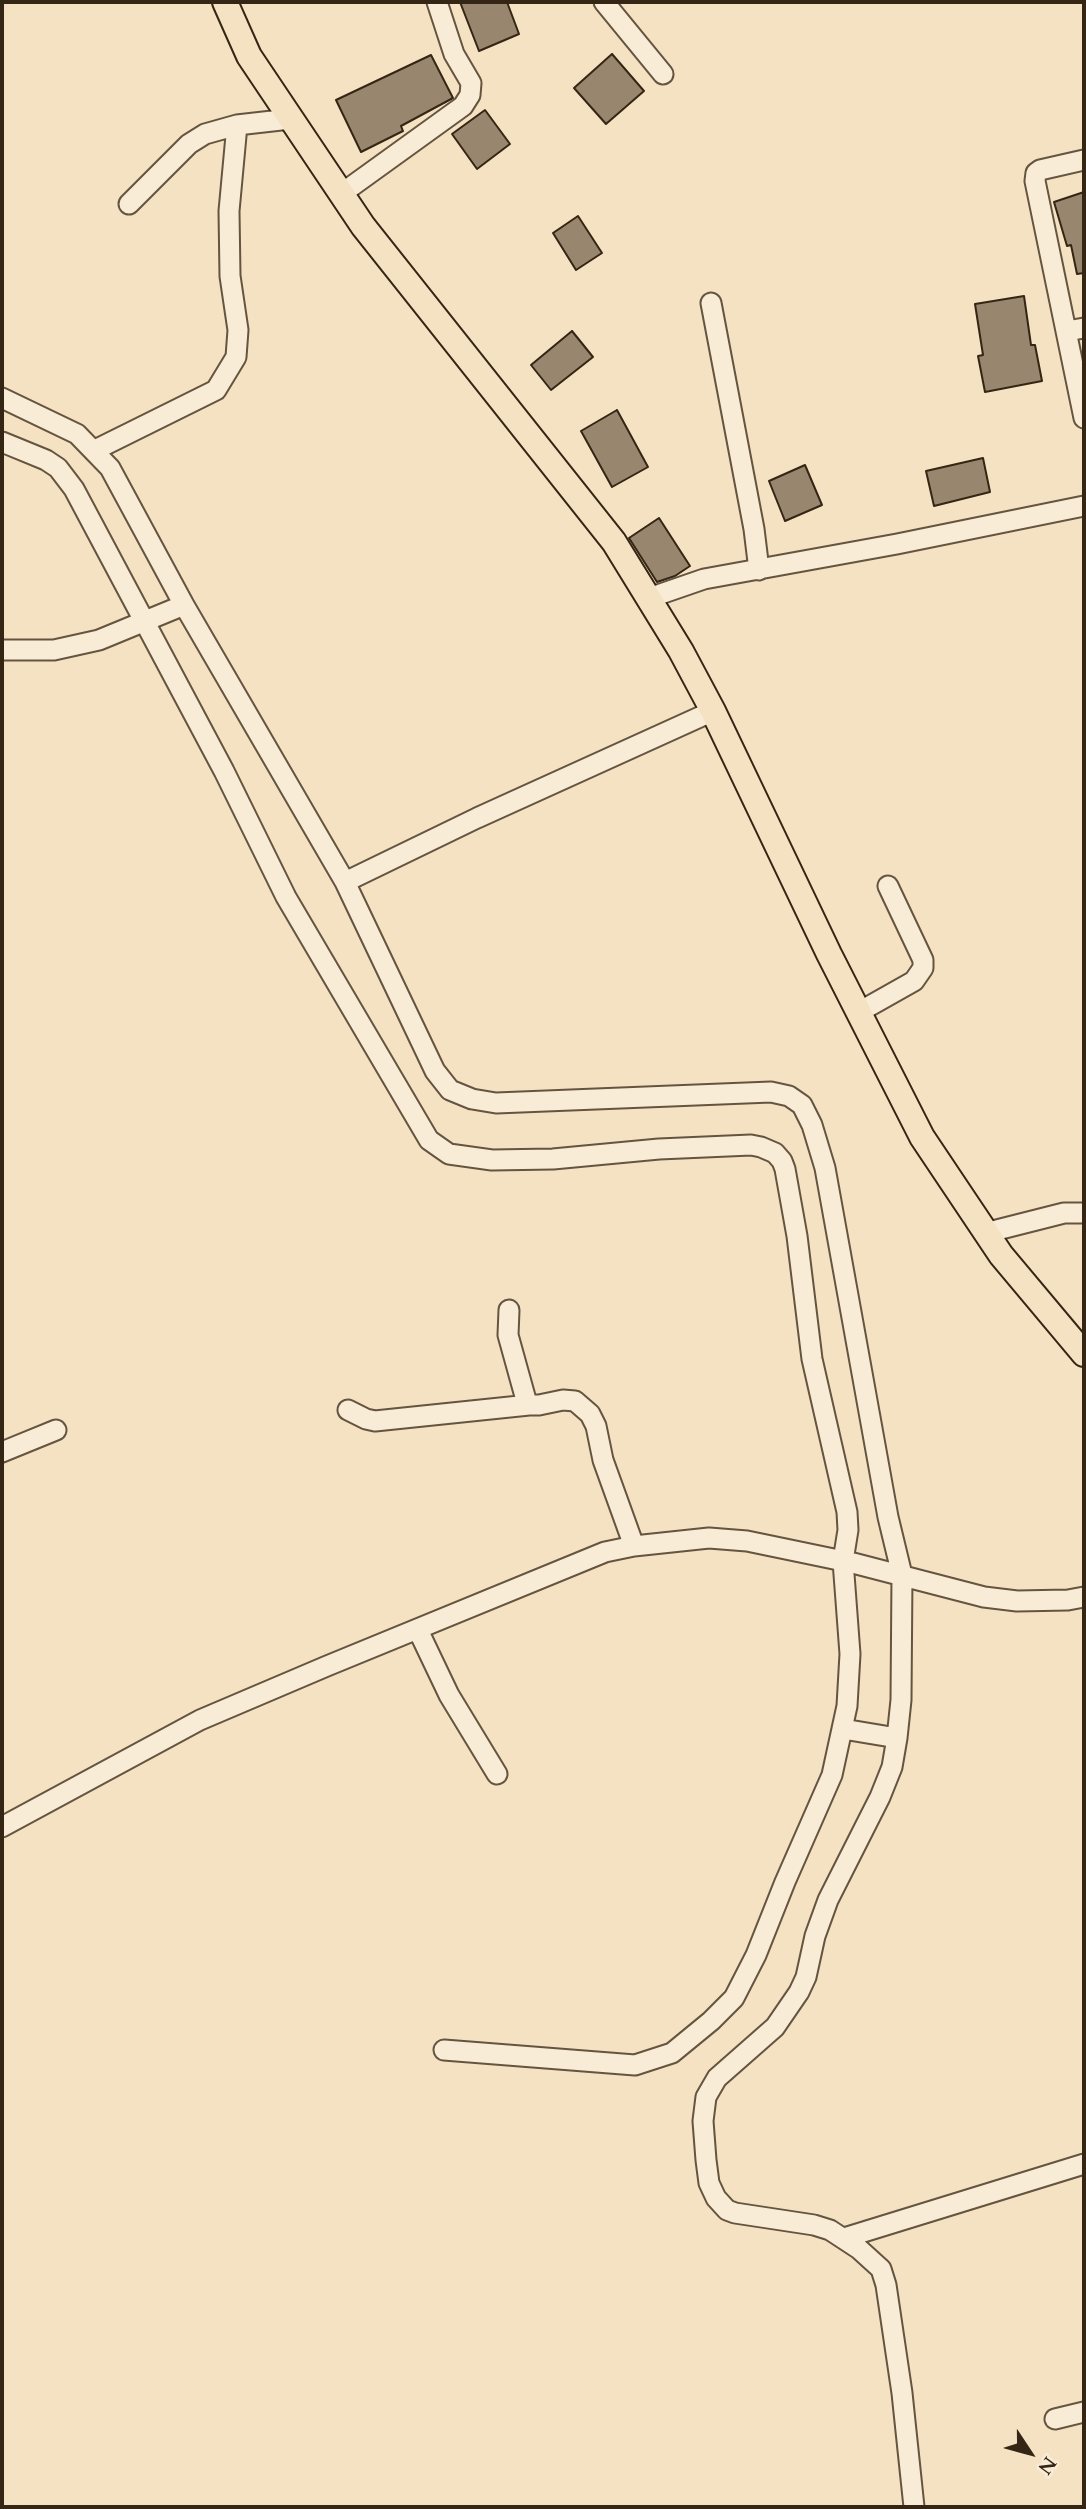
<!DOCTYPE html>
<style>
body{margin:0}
#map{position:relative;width:1086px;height:2509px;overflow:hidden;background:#f4e2c2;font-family:Cardo,serif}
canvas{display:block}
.frame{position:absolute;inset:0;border:4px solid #352514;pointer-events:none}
.north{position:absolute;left:995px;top:2418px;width:70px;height:70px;-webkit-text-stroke:5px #f8ecd7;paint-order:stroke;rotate:126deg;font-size:19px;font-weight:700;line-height:28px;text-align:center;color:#352514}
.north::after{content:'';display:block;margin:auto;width:24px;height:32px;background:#352514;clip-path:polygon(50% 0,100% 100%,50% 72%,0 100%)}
</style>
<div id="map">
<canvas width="1086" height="2509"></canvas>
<div class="frame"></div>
<div class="north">N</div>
</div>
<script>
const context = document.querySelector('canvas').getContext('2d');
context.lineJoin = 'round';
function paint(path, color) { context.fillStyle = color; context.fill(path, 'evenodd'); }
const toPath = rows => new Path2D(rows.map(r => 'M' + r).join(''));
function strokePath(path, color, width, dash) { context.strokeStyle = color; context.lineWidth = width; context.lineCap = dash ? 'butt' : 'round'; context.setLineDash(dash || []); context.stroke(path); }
const building = toPath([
 [460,2,507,2,519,34,479,51,460,2],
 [612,54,644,91,606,124,574,88,612,54],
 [431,55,453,98,401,126,403,131,361,152,336,100,431,55],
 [485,110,510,144,477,169,452,134,485,110],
 [1084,192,1084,273,1077,274,1071,245,1067,246,1054,202,1084,192],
 [578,216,602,253,576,270,553,233,578,216],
 [1024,296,1031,345,1035,345,1042,381,985,392,978,356,983,355,975,304,1024,296],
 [572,331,593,357,551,390,531,365,572,331],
 [617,410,648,467,612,487,581,431,617,410],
 [983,458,990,492,934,506,926,471,983,458],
 [805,465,822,505,785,521,769,481,805,465],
 [659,518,690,566,675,576,657,582,629,538,659,518]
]);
paint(building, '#98876e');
strokePath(building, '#352514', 2);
const minor = toPath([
 [604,2,663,74],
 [1084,160,1040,170,1036,173,1035,181,1084,418],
 [341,194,463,106,470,95,471,83,454,54,437,2],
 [129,204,189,144,205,134,237,125,290,119],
 [711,303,754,529,759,570],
 [1067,331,1084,328],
 [2,398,77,434,110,468,184,605,345,882,477,818,713,711],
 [2,442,46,460,58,468,74,489,224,771,286,897,429,1140,449,1154,492,1160,553,1159,659,1149,751,1145,761,1147,775,1153,782,1161,785,1169,797,1236,812,1359,847,1512,848,1530,843,1561,850,1654,847,1706,832,1775,785,1882,756,1955,734,1998,711,2021,672,2053,635,2065,444,2050],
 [95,450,216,390,236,357,238,330,230,276,229,211,237,125],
 [649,598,704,579,897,544,1084,506],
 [2,650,54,650,99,640,184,605],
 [345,882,435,1071,450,1090,472,1099,496,1103,771,1092,789,1096,802,1105,812,1125,825,1168,888,1517,902,1575,901,1700,897,1738,892,1767,880,1797,828,1900,815,1936,806,1977,799,1992,775,2027,717,2078,706,2097,703,2121,706,2160,709,2183,716,2198,727,2210,735,2213,814,2225,830,2230,859,2249,881,2269,886,2285,902,2393,914,2507],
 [859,1012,914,981,923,968,923,960,888,886],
 [985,1233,1064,1213,1084,1213],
 [509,1310,508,1335,526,1400,529,1405,539,1405,563,1400,575,1401,590,1414,596,1426,603,1460,634,1546],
 [348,1410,366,1419,375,1421,529,1405],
 [2,1452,56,1430],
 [418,1630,449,1695,497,1774],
 [843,1729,897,1738],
 [2,1827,200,1720,327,1666,605,1552,634,1546,709,1538,747,1541,853,1563,984,1597,1017,1601,1068,1600,1084,1597],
 [844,2238,1084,2164],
 [1055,2419,1084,2412]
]);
const major = toPath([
 [225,2,249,56,363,226,614,542,681,651,713,711,829,954,922,1137,1001,1255,1084,1354]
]);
strokePath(minor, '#655440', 23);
strokePath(major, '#352514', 28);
strokePath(minor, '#f8ecd7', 19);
strokePath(major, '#f4e2c2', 24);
</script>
